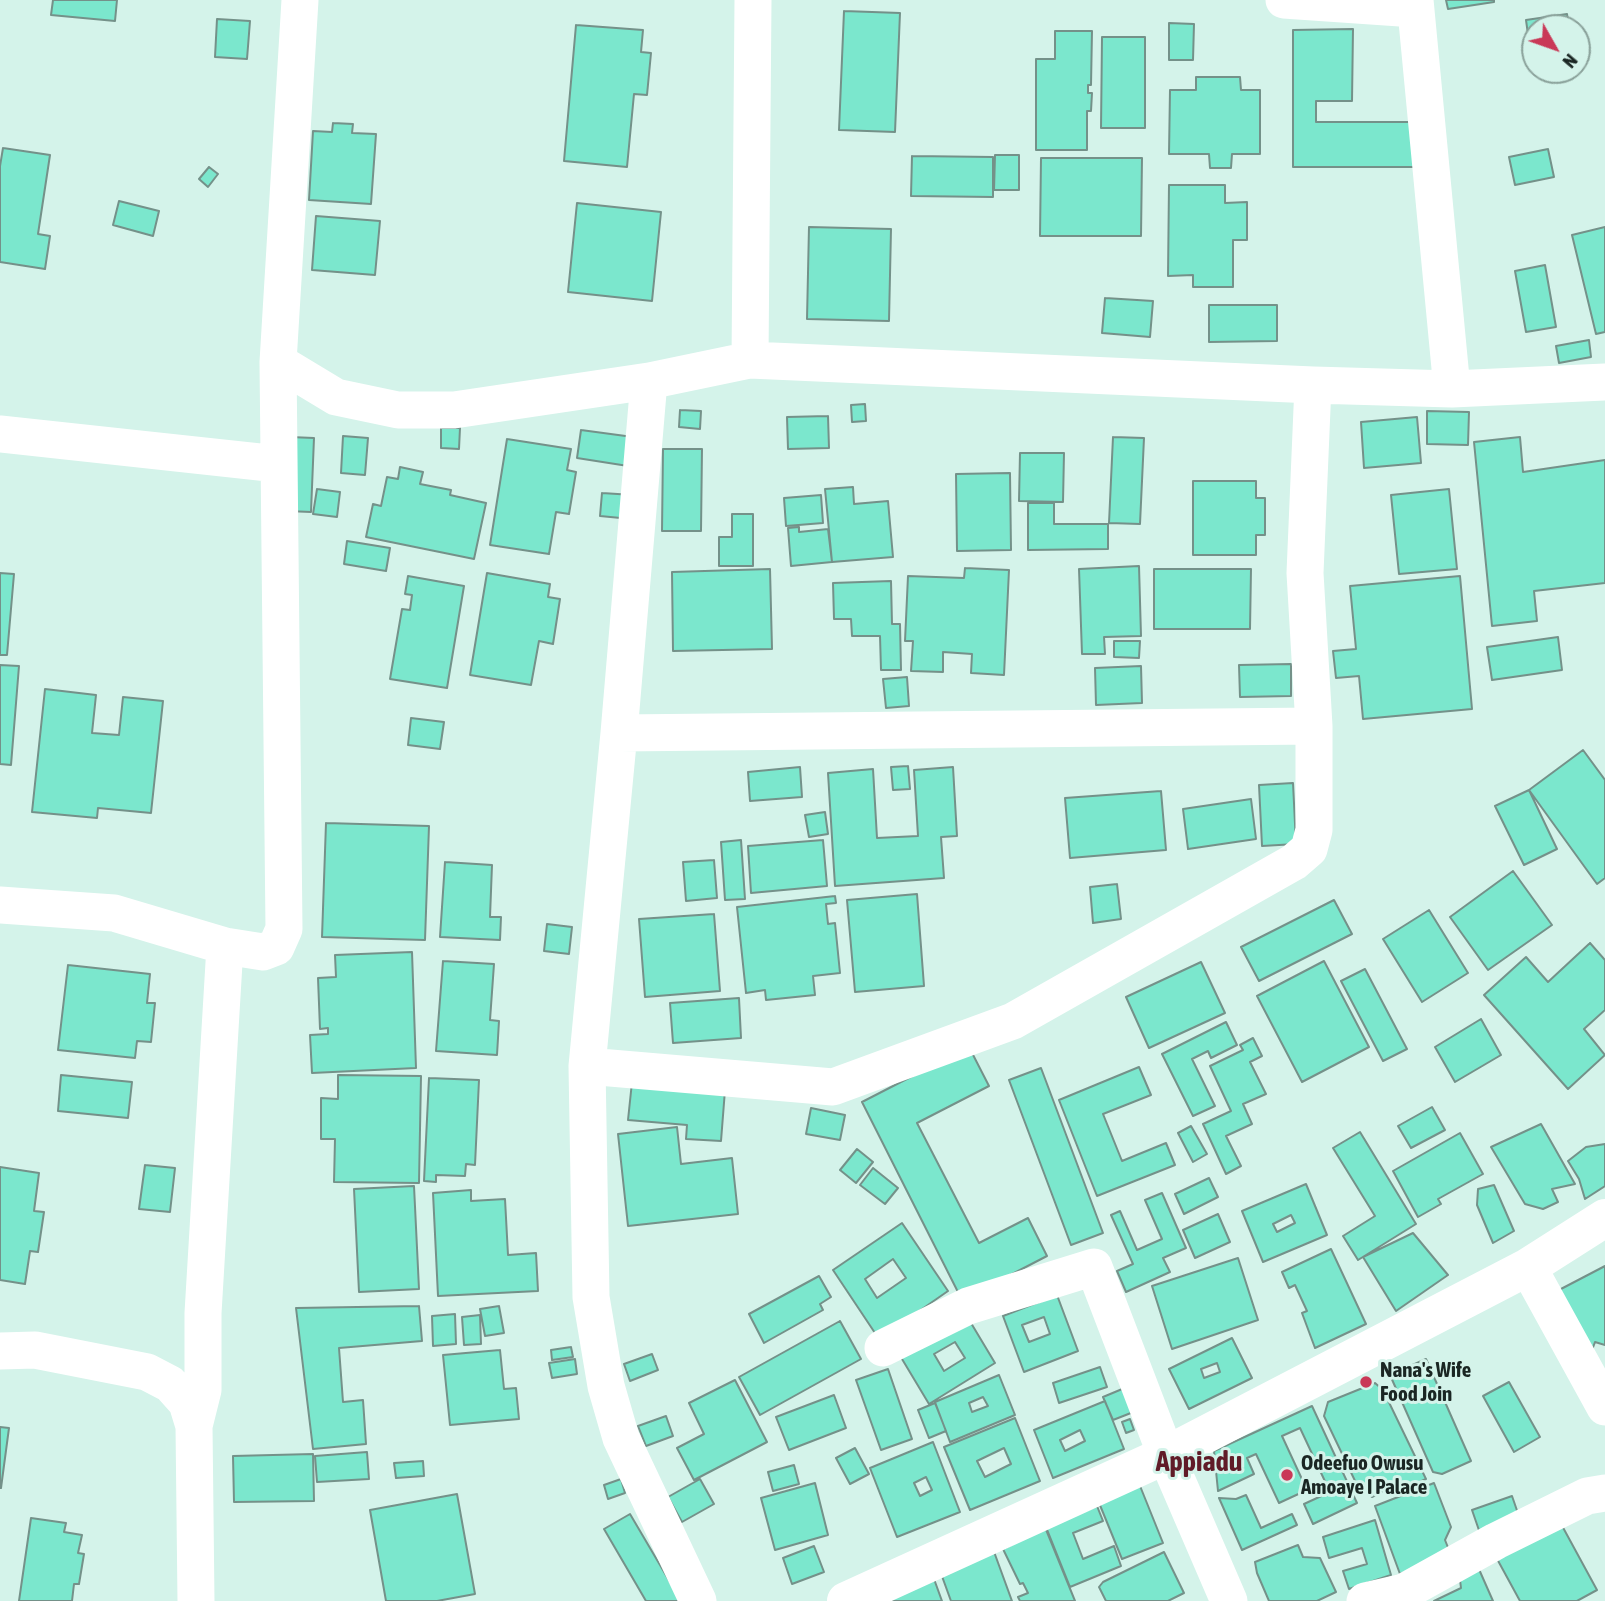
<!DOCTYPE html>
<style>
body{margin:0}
#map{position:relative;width:1605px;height:1601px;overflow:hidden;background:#d4f3ea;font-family:"Asap Condensed",sans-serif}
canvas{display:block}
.north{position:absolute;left:1521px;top:14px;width:70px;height:70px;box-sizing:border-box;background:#d4f3ea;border:2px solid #8aa19a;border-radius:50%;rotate:130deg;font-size:19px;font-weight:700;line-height:28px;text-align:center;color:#1a2623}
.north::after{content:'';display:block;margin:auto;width:24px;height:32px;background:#c93957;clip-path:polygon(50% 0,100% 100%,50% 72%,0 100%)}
</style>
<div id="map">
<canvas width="1605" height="1601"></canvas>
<div class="north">N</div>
</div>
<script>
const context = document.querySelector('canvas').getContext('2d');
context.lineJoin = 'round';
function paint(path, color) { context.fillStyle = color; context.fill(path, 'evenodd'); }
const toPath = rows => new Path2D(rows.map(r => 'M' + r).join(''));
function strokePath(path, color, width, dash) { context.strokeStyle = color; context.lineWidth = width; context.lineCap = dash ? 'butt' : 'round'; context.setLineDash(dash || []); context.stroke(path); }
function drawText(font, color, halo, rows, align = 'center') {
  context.font = font + ' "Asap Condensed",sans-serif'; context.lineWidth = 6; context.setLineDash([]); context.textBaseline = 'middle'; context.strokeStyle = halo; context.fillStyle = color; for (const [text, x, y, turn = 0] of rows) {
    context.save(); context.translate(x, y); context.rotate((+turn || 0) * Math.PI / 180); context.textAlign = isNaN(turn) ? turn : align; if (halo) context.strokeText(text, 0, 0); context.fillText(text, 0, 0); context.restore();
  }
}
const building = toPath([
 [53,0,117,0,115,21,51,15,53,0],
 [1446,0,1494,0,1494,2,1448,9,1446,0],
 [844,11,900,13,895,132,839,130,844,11],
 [1567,14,1569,28,1535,28,1535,55,1531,56,1526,20,1567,14],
 [217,19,250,21,247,59,215,57,217,19],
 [1169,23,1194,24,1193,60,1169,60,1169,23],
 [576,25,643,30,641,52,651,53,647,95,634,94,627,167,564,161,576,25],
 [1353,29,1352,101,1316,101,1316,122,1417,122,1416,167,1293,167,1293,30,1353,29],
 [1055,31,1092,31,1091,85,1088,85,1088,93,1092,93,1091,111,1087,111,1087,150,1036,150,1036,59,1055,59,1055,31],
 [1102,37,1145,37,1145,128,1101,128,1102,37],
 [1196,77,1240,77,1241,90,1260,90,1260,154,1232,154,1231,168,1210,168,1209,154,1169,154,1170,90,1196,90,1196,77],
 [333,123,353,124,352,133,376,134,371,204,309,200,313,131,332,132,333,123],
 [3,148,50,155,38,234,50,236,45,269,0,262,0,166,3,148],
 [1548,149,1554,177,1515,185,1509,157,1548,149],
 [995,155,1019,155,1019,190,994,190,995,155],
 [912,156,993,157,993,197,911,196,912,156],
 [1041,158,1142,158,1141,236,1040,236,1041,158],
 [209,167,218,174,208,187,199,179,209,167],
 [1169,185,1225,185,1225,203,1247,202,1247,240,1233,240,1233,287,1193,287,1193,275,1168,276,1169,185],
 [119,201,159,211,153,236,113,225,119,201],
 [577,203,661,212,652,301,568,292,577,203],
 [316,216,380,221,375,275,312,270,316,216],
 [809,227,891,229,889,321,807,319,809,227],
 [1605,227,1605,332,1596,334,1572,235,1605,227],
 [1545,265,1556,327,1526,332,1515,271,1545,265],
 [1105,298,1153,301,1150,337,1102,333,1105,298],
 [1209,305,1277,305,1277,341,1209,342,1209,305],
 [1589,340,1591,357,1559,363,1556,346,1589,340],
 [865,404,866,421,852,422,851,405,865,404],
 [680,410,701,411,700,429,679,427,680,410],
 [1427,411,1469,412,1468,445,1427,444,1427,411],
 [828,416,829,448,788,449,787,417,828,416],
 [1417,417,1421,463,1364,468,1361,422,1417,417],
 [441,428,460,428,459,449,441,448,441,428],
 [581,430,633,437,628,466,577,458,581,430],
 [343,436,368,438,365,475,341,473,343,436],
 [290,437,314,438,311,512,287,511,290,437],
 [1113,437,1144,438,1140,524,1109,523,1113,437],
 [1520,437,1523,472,1605,460,1605,583,1534,591,1537,621,1492,626,1474,442,1520,437],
 [507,439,571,449,567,470,576,472,569,514,556,512,549,554,490,545,507,439],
 [663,449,702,449,701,531,662,531,663,449],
 [1020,453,1064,453,1063,502,1019,501,1020,453],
 [400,467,423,472,420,484,451,490,450,495,486,503,474,559,366,537,373,504,381,506,387,477,398,479,400,467],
 [1010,473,1011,550,957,551,956,474,1010,473],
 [1193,481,1256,481,1256,498,1265,498,1265,535,1256,535,1256,555,1193,555,1193,481],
 [853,487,854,504,888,501,893,557,832,562,825,489,853,487],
 [317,489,340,492,337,517,313,514,317,489],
 [1449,489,1457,569,1399,574,1391,495,1449,489],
 [602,493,633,495,631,519,600,516,602,493],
 [821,495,823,523,786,526,784,498,821,495],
 [1028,503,1054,503,1054,524,1108,524,1108,549,1028,550,1028,503],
 [732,514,753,514,753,566,719,566,719,537,732,537,732,514],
 [799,527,799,532,828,529,832,562,791,566,788,528,799,527],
 [347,541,390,548,386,571,344,564,347,541],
 [1139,566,1141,636,1104,637,1105,654,1082,654,1079,569,1139,566],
 [965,568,1009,570,1004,675,971,673,972,654,943,652,943,672,911,671,913,641,905,641,908,576,964,578,965,568],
 [770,569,772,649,673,651,672,572,770,569],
 [1154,569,1251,569,1250,629,1154,629,1154,569],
 [0,573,14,574,7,655,0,655,0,573],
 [487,573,550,584,548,597,560,599,553,644,539,641,531,685,470,675,487,573],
 [408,576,464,586,447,688,390,679,402,609,410,610,412,595,405,594,408,576],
 [1460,576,1472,709,1363,719,1359,676,1336,678,1333,651,1356,649,1350,586,1460,576],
 [891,581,892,624,900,624,901,670,881,670,880,636,852,636,851,619,834,619,833,583,891,581],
 [1558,637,1562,670,1492,680,1487,647,1558,637],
 [1114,641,1140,641,1139,658,1114,657,1114,641],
 [1291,664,1291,696,1240,697,1239,665,1291,664],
 [0,665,19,666,11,765,0,764,0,665],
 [1141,666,1142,703,1096,705,1095,668,1141,666],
 [907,677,909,706,886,708,883,679,907,677],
 [45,689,96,695,92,733,119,735,123,697,163,701,151,813,98,808,97,818,32,812,45,689],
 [411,718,444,722,440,749,408,745,411,718],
 [1583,750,1605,780,1605,878,1597,884,1529,790,1583,750],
 [908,766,910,789,893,790,891,767,908,766],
 [800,767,802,797,750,801,748,772,800,767],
 [953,767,957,836,941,837,944,878,835,886,828,773,873,769,877,838,918,836,914,770,953,767],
 [1293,783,1296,844,1262,846,1259,785,1293,783],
 [1529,790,1557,849,1524,865,1495,806,1529,790],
 [1161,791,1166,850,1070,858,1065,798,1161,791],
 [1251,799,1256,839,1188,849,1183,809,1251,799],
 [825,812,828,834,809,837,805,815,825,812],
 [326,823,429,826,425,940,322,937,326,823],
 [741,840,745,899,725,900,721,842,741,840],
 [823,840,827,886,751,893,748,846,823,840],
 [714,860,717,898,686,901,683,862,714,860],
 [445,862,492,865,490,917,501,917,500,940,440,937,445,862],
 [1513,871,1552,925,1488,970,1450,917,1513,871],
 [1117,884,1121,919,1093,923,1090,887,1117,884],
 [917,894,924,986,855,992,847,900,917,894],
 [835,896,836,903,826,904,828,924,835,923,840,973,813,976,815,995,766,1000,765,990,746,993,737,907,835,896],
 [1334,900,1352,934,1259,981,1241,947,1334,900],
 [1429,910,1468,973,1422,1002,1383,939,1429,910],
 [714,914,720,991,645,997,639,919,714,914],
 [547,924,572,927,569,954,544,951,547,924],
 [1590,943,1605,960,1605,1010,1584,1029,1605,1055,1568,1089,1484,995,1526,957,1548,982,1590,943],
 [412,952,416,1068,312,1073,310,1035,328,1034,328,1028,320,1029,318,978,336,977,335,955,412,952],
 [443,961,494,964,490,1020,499,1021,497,1055,436,1051,443,961],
 [1324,961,1369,1047,1302,1082,1257,996,1324,961],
 [1201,962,1225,1013,1149,1048,1126,997,1201,962],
 [68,965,150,974,147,1003,155,1003,151,1042,137,1041,135,1058,58,1050,68,965],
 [1365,969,1407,1049,1383,1061,1341,981,1365,969],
 [739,998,741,1038,673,1043,670,1003,739,998],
 [1481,1019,1501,1055,1455,1082,1435,1047,1481,1019],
 [1226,1022,1237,1045,1211,1058,1208,1051,1192,1059,1215,1106,1193,1116,1162,1054,1226,1022],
 [1253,1038,1262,1056,1250,1062,1266,1094,1243,1104,1252,1124,1226,1136,1241,1166,1226,1174,1203,1124,1231,1111,1210,1066,1243,1050,1240,1045,1253,1038],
 [969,1047,989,1086,917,1123,979,1243,1028,1218,1047,1256,962,1300,862,1102,969,1047],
 [1139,1067,1151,1095,1103,1114,1122,1161,1166,1143,1175,1165,1097,1196,1059,1100,1139,1067],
 [1041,1068,1103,1233,1071,1245,1009,1080,1041,1068],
 [61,1075,132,1082,128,1118,58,1111,61,1075],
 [338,1075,421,1076,419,1183,334,1182,335,1139,321,1139,321,1098,338,1099,338,1075],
 [429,1078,479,1080,475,1165,466,1164,465,1176,436,1175,436,1182,424,1181,429,1078],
 [632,1082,725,1090,721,1141,686,1139,687,1125,628,1120,632,1082],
 [1432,1107,1445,1130,1411,1148,1398,1126,1432,1107],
 [811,1108,845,1115,840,1140,806,1134,811,1108],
 [1541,1124,1575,1184,1552,1189,1558,1202,1543,1209,1525,1204,1491,1147,1541,1124],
 [1191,1126,1207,1154,1193,1162,1178,1133,1191,1126],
 [677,1127,681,1164,732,1158,738,1214,628,1226,618,1134,677,1127],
 [1360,1132,1416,1224,1358,1260,1343,1236,1375,1216,1333,1148,1360,1132],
 [1460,1133,1483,1174,1438,1199,1441,1204,1418,1217,1393,1171,1460,1133],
 [1605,1144,1605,1186,1585,1199,1579,1179,1568,1161,1586,1147,1605,1144],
 [857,1149,873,1162,856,1183,840,1170,857,1149],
 [145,1165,175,1168,170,1212,139,1209,145,1165],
 [0,1167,39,1173,34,1211,44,1212,38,1252,30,1251,25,1284,0,1280,0,1167],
 [873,1168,898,1188,885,1204,860,1185,873,1168],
 [1209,1178,1218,1197,1184,1214,1175,1194,1209,1178],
 [1306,1184,1327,1235,1263,1262,1242,1211,1306,1184],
 [1291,1215,1295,1223,1277,1232,1273,1224,1291,1215],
 [1494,1185,1514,1231,1493,1243,1477,1205,1478,1189,1494,1185],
 [414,1186,419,1289,359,1292,354,1189,414,1186],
 [471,1190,471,1201,505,1199,508,1255,536,1253,538,1291,438,1296,433,1193,471,1190],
 [1162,1193,1186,1248,1163,1258,1170,1272,1126,1292,1117,1271,1133,1264,1111,1215,1120,1211,1137,1250,1162,1239,1145,1200,1162,1193],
 [1218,1214,1230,1242,1195,1258,1183,1230,1218,1214],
 [902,1223,948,1291,879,1339,833,1270,902,1223],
 [893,1259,906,1278,877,1298,865,1279,893,1259],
 [1413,1233,1448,1275,1396,1311,1363,1257,1413,1233],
 [1331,1249,1366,1324,1315,1348,1302,1313,1307,1311,1295,1285,1289,1288,1282,1272,1331,1249],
 [1238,1258,1258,1320,1172,1349,1152,1286,1238,1258],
 [1605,1266,1605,1345,1595,1342,1591,1353,1559,1290,1605,1266],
 [819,1276,831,1297,820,1304,823,1310,764,1343,749,1314,819,1276],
 [1057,1295,1078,1351,1024,1372,1003,1316,1057,1295],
 [1044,1317,1050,1334,1029,1342,1022,1325,1044,1317],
 [419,1306,422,1341,339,1348,343,1402,363,1400,366,1444,313,1449,296,1308,419,1306],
 [499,1306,504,1333,485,1336,480,1309,499,1306],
 [965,1313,995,1363,929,1404,899,1354,965,1313],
 [955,1342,965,1358,944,1371,934,1354,955,1342],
 [455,1314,456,1344,433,1346,432,1316,455,1314],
 [480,1315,481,1344,464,1345,462,1317,480,1315],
 [840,1321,861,1359,760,1415,739,1377,840,1321],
 [1232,1338,1252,1378,1189,1409,1169,1369,1232,1338],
 [1217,1363,1220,1372,1204,1378,1201,1369,1217,1363],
 [571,1347,573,1357,552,1360,551,1350,571,1347],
 [500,1350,504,1389,516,1388,519,1419,450,1425,443,1355,500,1350],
 [652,1354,658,1370,630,1381,624,1364,652,1354],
 [575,1359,577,1374,552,1378,549,1363,575,1359],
 [1426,1359,1471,1461,1442,1474,1433,1472,1390,1375,1426,1359],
 [1100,1367,1107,1387,1059,1403,1053,1383,1100,1367],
 [888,1369,912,1439,881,1450,856,1380,888,1369],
 [999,1375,1015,1415,950,1442,935,1402,999,1375],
 [983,1397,988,1406,972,1412,969,1403,983,1397],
 [735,1380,767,1442,694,1480,677,1448,704,1434,689,1403,735,1380],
 [1509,1382,1540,1437,1514,1452,1483,1396,1509,1382],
 [1375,1383,1383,1390,1426,1479,1393,1494,1387,1489,1372,1497,1357,1485,1324,1416,1328,1402,1375,1383],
 [1127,1387,1136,1411,1113,1420,1103,1397,1127,1387],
 [834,1395,846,1428,789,1450,776,1417,834,1395],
 [1105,1401,1124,1449,1053,1478,1034,1430,1105,1401],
 [1080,1430,1085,1441,1065,1451,1060,1440,1080,1430],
 [935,1403,946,1431,929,1438,918,1410,935,1403],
 [1312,1406,1357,1503,1313,1524,1304,1504,1330,1492,1300,1428,1282,1436,1307,1490,1279,1503,1256,1454,1247,1458,1254,1474,1218,1491,1214,1451,1312,1406],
 [666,1416,673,1436,646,1446,638,1426,666,1416],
 [1015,1418,1040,1481,970,1510,944,1447,1015,1418],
 [1004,1448,1011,1464,985,1477,977,1461,1004,1448],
 [1130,1419,1134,1430,1126,1433,1122,1422,1130,1419],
 [0,1427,9,1428,1,1488,0,1488,0,1427],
 [933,1442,960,1512,897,1537,870,1468,933,1442],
 [926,1477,932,1490,920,1496,914,1483,926,1477],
 [855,1448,869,1474,850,1484,836,1458,855,1448],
 [367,1452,369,1479,317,1482,315,1456,367,1452],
 [313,1454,314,1501,234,1502,233,1456,313,1454],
 [423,1461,424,1476,396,1478,394,1463,423,1461],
 [794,1465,799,1484,773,1491,768,1472,794,1465],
 [1136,1476,1163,1543,1122,1559,1095,1493,1136,1476],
 [621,1479,625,1493,608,1499,604,1485,621,1479],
 [700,1479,714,1504,682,1522,668,1497,700,1479],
 [815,1483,828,1535,775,1550,761,1498,815,1483],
 [1434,1483,1451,1527,1445,1540,1451,1555,1400,1574,1375,1506,1434,1483],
 [457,1494,475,1594,437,1601,386,1601,370,1510,457,1494],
 [1246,1495,1261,1528,1292,1514,1297,1525,1242,1550,1219,1498,1236,1499,1246,1495],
 [1512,1496,1522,1525,1482,1539,1472,1510,1512,1496],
 [1097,1506,1103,1521,1073,1533,1083,1559,1114,1546,1121,1566,1070,1587,1046,1527,1097,1506],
 [630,1514,680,1599,677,1601,646,1601,604,1529,630,1514],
 [31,1518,66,1523,64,1532,82,1535,78,1553,84,1554,79,1584,74,1584,72,1601,19,1601,31,1518],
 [1375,1520,1391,1575,1349,1589,1343,1571,1367,1564,1362,1548,1329,1558,1323,1537,1375,1520],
 [1560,1522,1597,1590,1577,1601,1520,1601,1496,1557,1560,1522],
 [1045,1527,1075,1601,1020,1601,1018,1597,1028,1593,1023,1583,1020,1584,1003,1549,1045,1527],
 [1298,1545,1303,1557,1320,1558,1336,1592,1317,1601,1269,1601,1257,1573,1255,1562,1298,1545],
 [814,1546,824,1572,792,1584,783,1558,814,1546],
 [993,1549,1012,1601,951,1601,939,1568,993,1549],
 [1164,1552,1184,1593,1168,1601,1106,1601,1099,1587,1103,1582,1164,1552],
 [1478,1567,1493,1601,1434,1601,1461,1588,1459,1572,1478,1567],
 [930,1568,942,1601,851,1601,930,1568]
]);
paint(building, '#7be7cd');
strokePath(building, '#749189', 2);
strokePath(toPath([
 [1284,0,1415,9],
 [1415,0,1452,389],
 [750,360,753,0],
 [278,362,336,397,398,410,454,410,649,381,750,360,1313,385,1452,389,1605,382],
 [649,381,619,733,587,1066,591,1297,606,1386,621,1438,698,1601],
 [0,434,278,464],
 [619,733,1314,726],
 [0,905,114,913,225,946,263,952,276,947,284,929,278,362,300,0],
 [587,1066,833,1087,1013,1021,1294,862,1309,849,1314,830,1314,726,1305,573,1313,385],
 [1528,1267,1605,1407],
 [883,1348,968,1306,1094,1267,1166,1455,1229,1601],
 [0,1351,35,1350,147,1372,170,1384,187,1403,194,1426,196,1601],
 [194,1426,203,1390,203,1313,225,946],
 [1365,1601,1404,1592,1496,1541,1587,1496,1605,1493]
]), '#fff', 37);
strokePath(toPath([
 [846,1601,1166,1455,1528,1267,1605,1218]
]), '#fff', 38);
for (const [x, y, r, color] of [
 [1366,1382,7,"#c93957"],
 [1287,1475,7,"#c93957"]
]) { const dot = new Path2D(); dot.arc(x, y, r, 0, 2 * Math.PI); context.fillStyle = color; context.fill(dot); strokePath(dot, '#d4f3ea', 2.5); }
drawText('bold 21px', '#1a2623', '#d4f3ea', [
 ["Nana's Wife",1380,1370],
 ["Food Join",1380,1394],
 ["Odeefuo Owusu",1301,1463],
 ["Amoaye I Palace",1301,1487]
], 'left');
drawText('bold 28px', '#601b28', '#d4f3ea', [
 ["Appiadu",1199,1462]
]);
</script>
